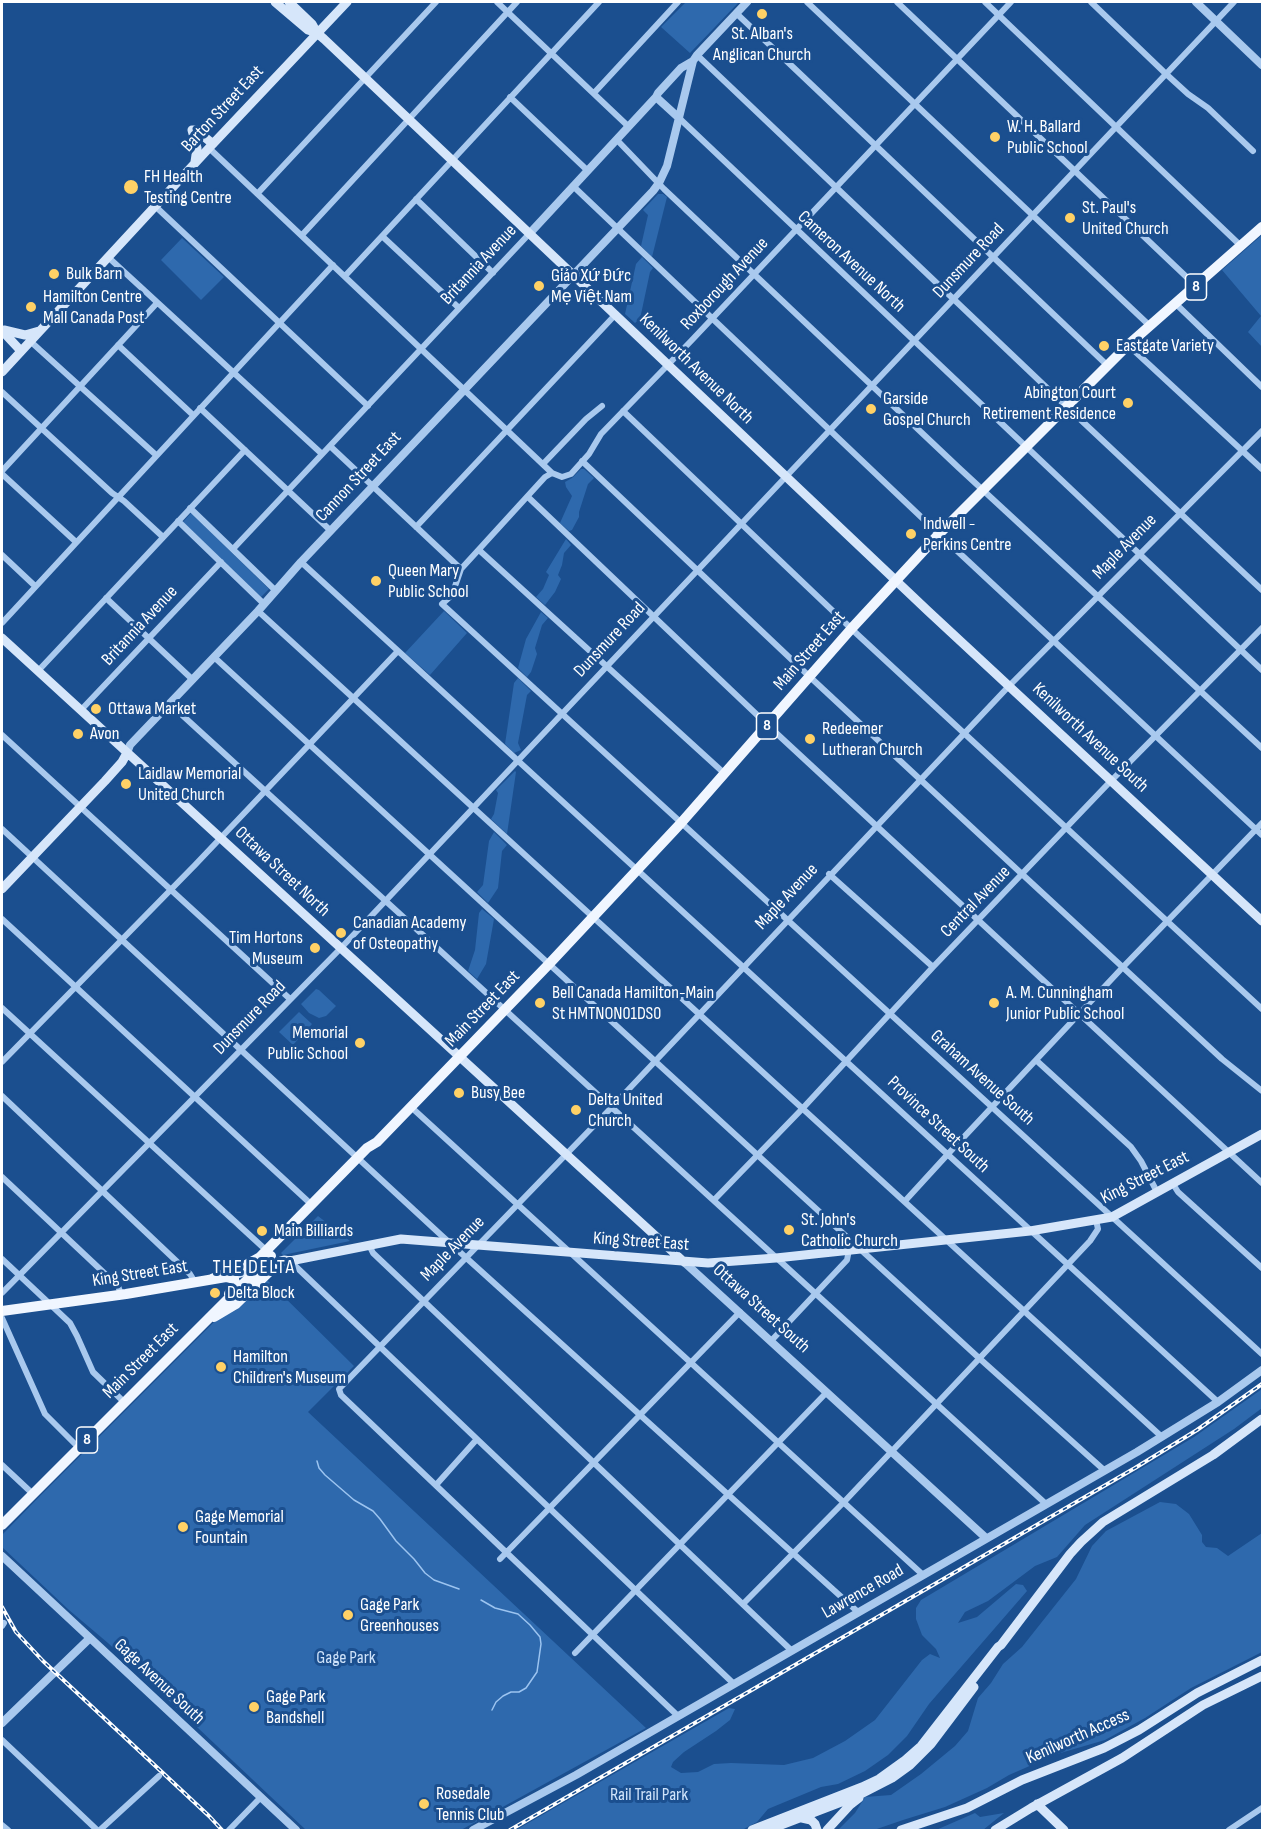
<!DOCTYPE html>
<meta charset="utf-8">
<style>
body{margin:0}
#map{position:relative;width:1264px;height:1832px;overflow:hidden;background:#1b4f8f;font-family:"Sofia Sans Condensed",sans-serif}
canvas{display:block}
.frame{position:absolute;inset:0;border:3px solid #fff;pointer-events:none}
</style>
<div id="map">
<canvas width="1264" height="1832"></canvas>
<div class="frame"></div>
</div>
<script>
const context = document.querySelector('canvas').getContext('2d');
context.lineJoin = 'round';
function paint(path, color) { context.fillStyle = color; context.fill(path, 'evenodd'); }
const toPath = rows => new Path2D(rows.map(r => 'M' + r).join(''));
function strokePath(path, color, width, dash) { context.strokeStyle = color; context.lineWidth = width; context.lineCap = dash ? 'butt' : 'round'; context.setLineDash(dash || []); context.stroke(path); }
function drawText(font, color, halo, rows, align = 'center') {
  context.font = font + ' "Sofia Sans Condensed",sans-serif'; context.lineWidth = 6; context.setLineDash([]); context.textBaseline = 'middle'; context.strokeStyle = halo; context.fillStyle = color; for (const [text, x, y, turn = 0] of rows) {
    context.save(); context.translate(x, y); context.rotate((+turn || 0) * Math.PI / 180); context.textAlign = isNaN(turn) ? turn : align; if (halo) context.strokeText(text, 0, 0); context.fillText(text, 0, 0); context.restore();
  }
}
paint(toPath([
 [686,2,739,2,690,53,661,27],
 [658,194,663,194,667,197,652,257,641,246,648,215,643,210],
 [1262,235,1262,347,1248,332,1261,316,1222,270],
 [182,238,224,277,201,300,161,260],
 [642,257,653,268,650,272,640,319,635,323,625,314,636,264],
 [581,469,584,469,594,478,588,484,579,512,579,517,572,530,569,531,560,523,572,496,566,487,565,482,572,478],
 [191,513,269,589,261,597,183,522],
 [566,539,571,545,564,553,562,565,558,575,561,579,555,592,545,605,536,597,543,589,549,575,546,572],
 [444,611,467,633,430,675,405,653],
 [541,612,548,618,542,625,535,648,537,654,531,672,527,677,518,668,526,639],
 [518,678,531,691,527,695,518,743,521,750,514,753,505,744,514,683],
 [515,771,516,772,507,834,491,819,494,814,498,793,496,790],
 [494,832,507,845,502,851,498,888,488,903,477,892,483,885,489,841],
 [482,909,494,919,486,964,477,979,468,971,475,950,479,913],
 [316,989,319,990,336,1006,326,1016,319,1018,309,1013,301,1004],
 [299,1012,312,1024,293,1045,279,1032],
 [318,1216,350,1241,283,1255,281,1253],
 [267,1280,354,1366,308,1412,646,1728,461,1830,306,1830,108,1643,69,1610,2,1547,2,1535,38,1498,217,1319,236,1310,252,1296],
 [1262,1389,1262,1408,1234,1429,1085,1525,1057,1557,1035,1566,988,1601,965,1612,958,1623,977,1617,1016,1584,1023,1585,1027,1591,929,1704,907,1736,888,1755,865,1771,838,1784,821,1787,768,1809,757,1822,742,1830,516,1830,729,1708,735,1709,730,1720,716,1731,684,1752,673,1762,671,1767,681,1773,698,1772,714,1764,731,1763,784,1765,813,1758,845,1741,875,1720,922,1660,930,1654,940,1658,936,1649,922,1635,916,1619,916,1608,921,1600,1194,1437],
 [1160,1502,1176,1504,1189,1514,1202,1535,1202,1542,1206,1547,1217,1548,1228,1556,1262,1533,1262,1652,1191,1688,1145,1718,1105,1740,1057,1754,1009,1775,987,1788,945,1807,903,1820,874,1830,838,1830,855,1813,865,1797,891,1795,921,1774,955,1746,968,1731,978,1698,991,1683,1003,1664,1022,1647,1076,1579,1092,1546,1106,1531],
 [975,1813,980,1817,1004,1813,983,1830,936,1830]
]), '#2e69ad');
strokePath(toPath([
 [317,1461,319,1468,325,1475,354,1500,373,1511,380,1519,396,1541,414,1559,425,1573,434,1580,459,1589],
 [481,1600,495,1608,518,1614,530,1625,540,1637,541,1644,537,1672,526,1688,519,1692,511,1692,503,1696,496,1702,492,1710]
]), '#9cc4f0', 1.5);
strokePath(toPath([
 [497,2,629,127],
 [807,2,1150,326],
 [897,2,1196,286],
 [985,2,1241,246],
 [1011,2,691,341,601,434,589,454,571,474,562,477,552,473,545,477,461,569,452,595,442,604,1262,1354],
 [1091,2,1165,73,1188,94,1208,108,1253,151],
 [736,13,1108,366],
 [697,55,1067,407,1262,590],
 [594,93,678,2],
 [510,97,588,171],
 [679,118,1262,670],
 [617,140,664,189,959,468,1262,748],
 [209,148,552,473],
 [573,186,939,534,1262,835],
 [258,193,436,2],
 [416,199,493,273],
 [155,206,368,406],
 [302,235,517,2],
 [382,236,459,308],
 [108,257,322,454],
 [345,276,599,2],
 [1176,304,1262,387],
 [30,341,156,455],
 [118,345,193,415],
 [1128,345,1262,469],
 [2,392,112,493,124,501,163,537],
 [200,408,331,531],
 [623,411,858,635,1262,1009],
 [330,446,461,569],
 [582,461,810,677,1023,875,1222,1059,1262,1091],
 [543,464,586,419,602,406],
 [2,471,157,303],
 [2,474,76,542],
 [528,497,774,731,1262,1183],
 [190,508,276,591],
 [178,521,264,604],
 [416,527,616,314],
 [233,549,530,233],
 [479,550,725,774],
 [2,555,35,586],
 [301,562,1218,1402],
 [106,598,193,680],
 [258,611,1162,1437],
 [2,623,333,265],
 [214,657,979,1358,1104,1470],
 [38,671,245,450],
 [170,704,1046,1504],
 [81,710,221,562],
 [2,735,290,999],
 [2,829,441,1235,858,1612],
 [829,874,933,967],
 [2,919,312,1205],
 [2,1008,267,1251],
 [1037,1061,1131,1147,1141,1161,1157,1192],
 [2,1062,195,865,398,651],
 [2,1096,190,1274,195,1282],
 [411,1107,922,1574],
 [2,1177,118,1286,121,1294],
 [1173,1184,1178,1192,1262,1268],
 [714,1200,803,1108,933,967,1106,786,1262,628],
 [905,1201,948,1154,1123,967,1262,823],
 [369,1245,373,1253,792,1651],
 [2,1259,70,1323,77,1336,93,1372,124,1402],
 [290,1261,734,1684],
 [2,1293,341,948,1234,2],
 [2,1318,45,1414,79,1448],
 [771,1341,847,1260,849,1250],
 [2,1465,33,1494],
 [436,1485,477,1439],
 [500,1559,740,1312],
 [743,1604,844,1502,1090,1241,1098,1229,1096,1220],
 [2,1626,4,1623],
 [575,1653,827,1392],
 [678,1716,341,1395,339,1389,612,1107,1009,686,1262,431],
 [2,1740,97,1830],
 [2,1825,8,1830],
 [100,1830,159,1776],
 [229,1830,261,1797],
 [1229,1830,1262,1808]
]), '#a9c9ee', 6);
strokePath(toPath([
 [1196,2,1262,65],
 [656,97,679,118],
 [530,233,656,97,658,93,681,68,693,61,697,55,747,2],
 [127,753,130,745,258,611,301,562,653,191,659,183,667,166,693,61],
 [684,1262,986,1538],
 [2,1556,296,1830],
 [2,1723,90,1638],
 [473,1830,576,1775,1137,1452,1218,1402,1262,1370]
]), '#a9c9ee', 8);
strokePath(toPath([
 [275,2,308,30,317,33,324,39,928,611,1262,921],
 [289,2,312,24,317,33],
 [192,130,197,148,195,162],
 [192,130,196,130,213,144],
 [4,330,25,335,39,331],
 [4,330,6,335,21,351],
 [2,372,209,148,347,2],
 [2,638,684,1262],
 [2,889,105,781,122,762,127,753],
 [227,1277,284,1260,290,1261,401,1239,708,1263,776,1258,1030,1231,1112,1217,1262,1134],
 [1037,1804,1064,1830],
 [802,1818,811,1820,815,1824,817,1830],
 [752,1830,862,1787,879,1779,904,1761,921,1746,998,1647,1001,1645,1070,1554,1081,1542,1103,1522,1213,1455,1262,1419],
 [768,1830,857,1796,892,1778,910,1765,931,1744,974,1687],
 [827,1830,850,1805,859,1798],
 [901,1830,967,1808,1022,1780,1104,1748,1139,1730,1197,1693,1262,1660],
 [995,1830,1031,1808,1122,1758,1203,1705,1262,1676]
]), '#d6e6fa', 9);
strokePath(toPath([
 [212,1279,244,1266,260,1257,367,1148,377,1142,550,963,681,823,852,628,939,534,1128,345,1262,227],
 [2,1311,126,1294,226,1277,234,1279,235,1283,229,1294],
 [214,1317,236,1304,269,1272,290,1261],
 [2,1525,271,1256]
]), '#f0f6ff', 10);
const rail = toPath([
 [2,1607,16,1632,43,1661,209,1816,222,1830],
 [510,1830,1135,1468,1197,1430,1262,1384]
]);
strokePath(rail, '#fff', 4);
strokePath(rail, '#1b4f8f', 1.5, [4.5]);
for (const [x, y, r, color] of [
 [762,14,6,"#ffd166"],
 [995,137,6,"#ffd166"],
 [131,187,8,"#ffd166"],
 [1070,218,6,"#ffd166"],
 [54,274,6,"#ffd166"],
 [539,286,6,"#ffd166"],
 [31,307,6,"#ffd166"],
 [1104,346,6,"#ffd166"],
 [1128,403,6,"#ffd166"],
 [871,409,6,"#ffd166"],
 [911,534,6,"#ffd166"],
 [376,581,6,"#ffd166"],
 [96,709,6,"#ffd166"],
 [78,734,6,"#ffd166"],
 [810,739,6,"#ffd166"],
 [126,784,6,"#ffd166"],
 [341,933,6,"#ffd166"],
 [315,948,6,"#ffd166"],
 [540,1003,6,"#ffd166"],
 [994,1003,6,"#ffd166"],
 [360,1043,6,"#ffd166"],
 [459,1093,6,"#ffd166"],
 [576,1110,6,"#ffd166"],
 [789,1230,6,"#ffd166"],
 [262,1231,6,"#ffd166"],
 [215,1293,6,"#ffd166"],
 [221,1367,6,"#ffd166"],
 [183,1527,6,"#ffd166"],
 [348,1615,6,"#ffd166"],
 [254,1707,6,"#ffd166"],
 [424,1804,6,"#ffd166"]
]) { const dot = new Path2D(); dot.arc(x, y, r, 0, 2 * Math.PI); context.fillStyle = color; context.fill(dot); strokePath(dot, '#1b4f8f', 2); }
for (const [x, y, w] of [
 [1196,287,21],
 [767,726,21],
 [87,1440,21]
]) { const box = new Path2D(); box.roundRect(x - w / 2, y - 13, w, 26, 4.5); context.fillStyle = '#1b4f8f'; context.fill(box); strokePath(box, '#fff', 1.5); }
drawText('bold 16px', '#fff', null, [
 ["8",1196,287],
 ["8",767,726],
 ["8",87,1440]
]);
drawText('18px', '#fff', '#1b4f8f', [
 ["St. Alban's",762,34,"center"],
 ["Anglican Church",762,55,"center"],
 ["W. H. Ballard",1007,127],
 ["Public School",1007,148],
 ["FH Health",144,177],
 ["Testing Centre",144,198],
 ["St. Paul's",1082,208],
 ["United Church",1082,229],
 ["Bulk Barn",66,274],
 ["Giáo Xứ Đức",551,276],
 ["Mẹ Việt Nam",551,297],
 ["Hamilton Centre",43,297],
 ["Mall Canada Post",43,318],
 ["Eastgate Variety",1116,346],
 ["Abington Court",1116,393,"right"],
 ["Retirement Residence",1116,414,"right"],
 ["Garside",883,399],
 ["Gospel Church",883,420],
 ["Indwell -",923,524],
 ["Perkins Centre",923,545],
 ["Queen Mary",388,571],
 ["Public School",388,592],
 ["Ottawa Market",108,709],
 ["Redeemer",822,729],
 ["Lutheran Church",822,750],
 ["Avon",90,734],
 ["Laidlaw Memorial",138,774],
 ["United Church",138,795],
 ["Canadian Academy",353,923],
 ["of Osteopathy",353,944],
 ["Tim Hortons",303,938,"right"],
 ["Museum",303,959,"right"],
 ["Bell Canada Hamilton-Main",552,993],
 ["St HMTNON01DS0",552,1014],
 ["A. M. Cunningham",1006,993],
 ["Junior Public School",1006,1014],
 ["Memorial",348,1033,"right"],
 ["Public School",348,1054,"right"],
 ["Busy Bee",471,1093],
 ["Delta United",588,1100],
 ["Church",588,1121],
 ["St. John's",801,1220],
 ["Catholic Church",801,1241],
 ["Main Billiards",274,1231],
 ["Delta Block",227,1293],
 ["Hamilton",233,1357],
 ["Children's Museum",233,1378],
 ["Gage Memorial",195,1517],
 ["Fountain",195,1538],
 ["Gage Park",360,1605],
 ["Greenhouses",360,1626],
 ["Gage Park",266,1697],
 ["Bandshell",266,1718],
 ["Rosedale",436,1794],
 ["Tennis Club",436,1815]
], 'left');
drawText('18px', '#fff', '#1b4f8f', [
 ["Barton Street East",223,109,-47],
 ["Dunsmure Road",969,261,-47],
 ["Cameron Avenue North",851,262,43],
 ["Britannia Avenue",479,265,-47],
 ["Roxborough Avenue",725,284,-47],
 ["Kenilworth Avenue North",696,369,44],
 ["Cannon Street East",359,477,-47],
 ["Maple Avenue",1125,547,-46],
 ["Britannia Avenue",140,626,-47],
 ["Dunsmure Road",610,640,-47],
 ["Main Street East",810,651,-49],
 ["Kenilworth Avenue South",1090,738,43],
 ["Ottawa Street North",282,872,43],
 ["Maple Avenue",787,897,-47],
 ["Central Avenue",976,902,-46],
 ["Main Street East",483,1009,-46],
 ["Dunsmure Road",250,1018,-46],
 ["Graham Avenue South",982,1078,42],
 ["Province Street South",938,1125,43],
 ["King Street East",1145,1178,-27],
 ["King Street East",641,1242,4],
 ["Maple Avenue",453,1249,-46],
 ["King Street East",140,1274,-9],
 ["Ottawa Street South",761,1309,42],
 ["Main Street East",141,1361,-45],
 ["Lawrence Road",863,1592,-30],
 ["Gage Avenue South",159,1682,43],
 ["Kenilworth Access",1078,1737,-24]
]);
drawText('18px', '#cfe3fa', '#1b4f8f', [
 ["Gage Park",346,1658],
 ["Rail Trail Park",649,1795]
]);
context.letterSpacing = '1.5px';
drawText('20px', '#fff', '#1b4f8f', [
 ["THE DELTA",254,1268]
]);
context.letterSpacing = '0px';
</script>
